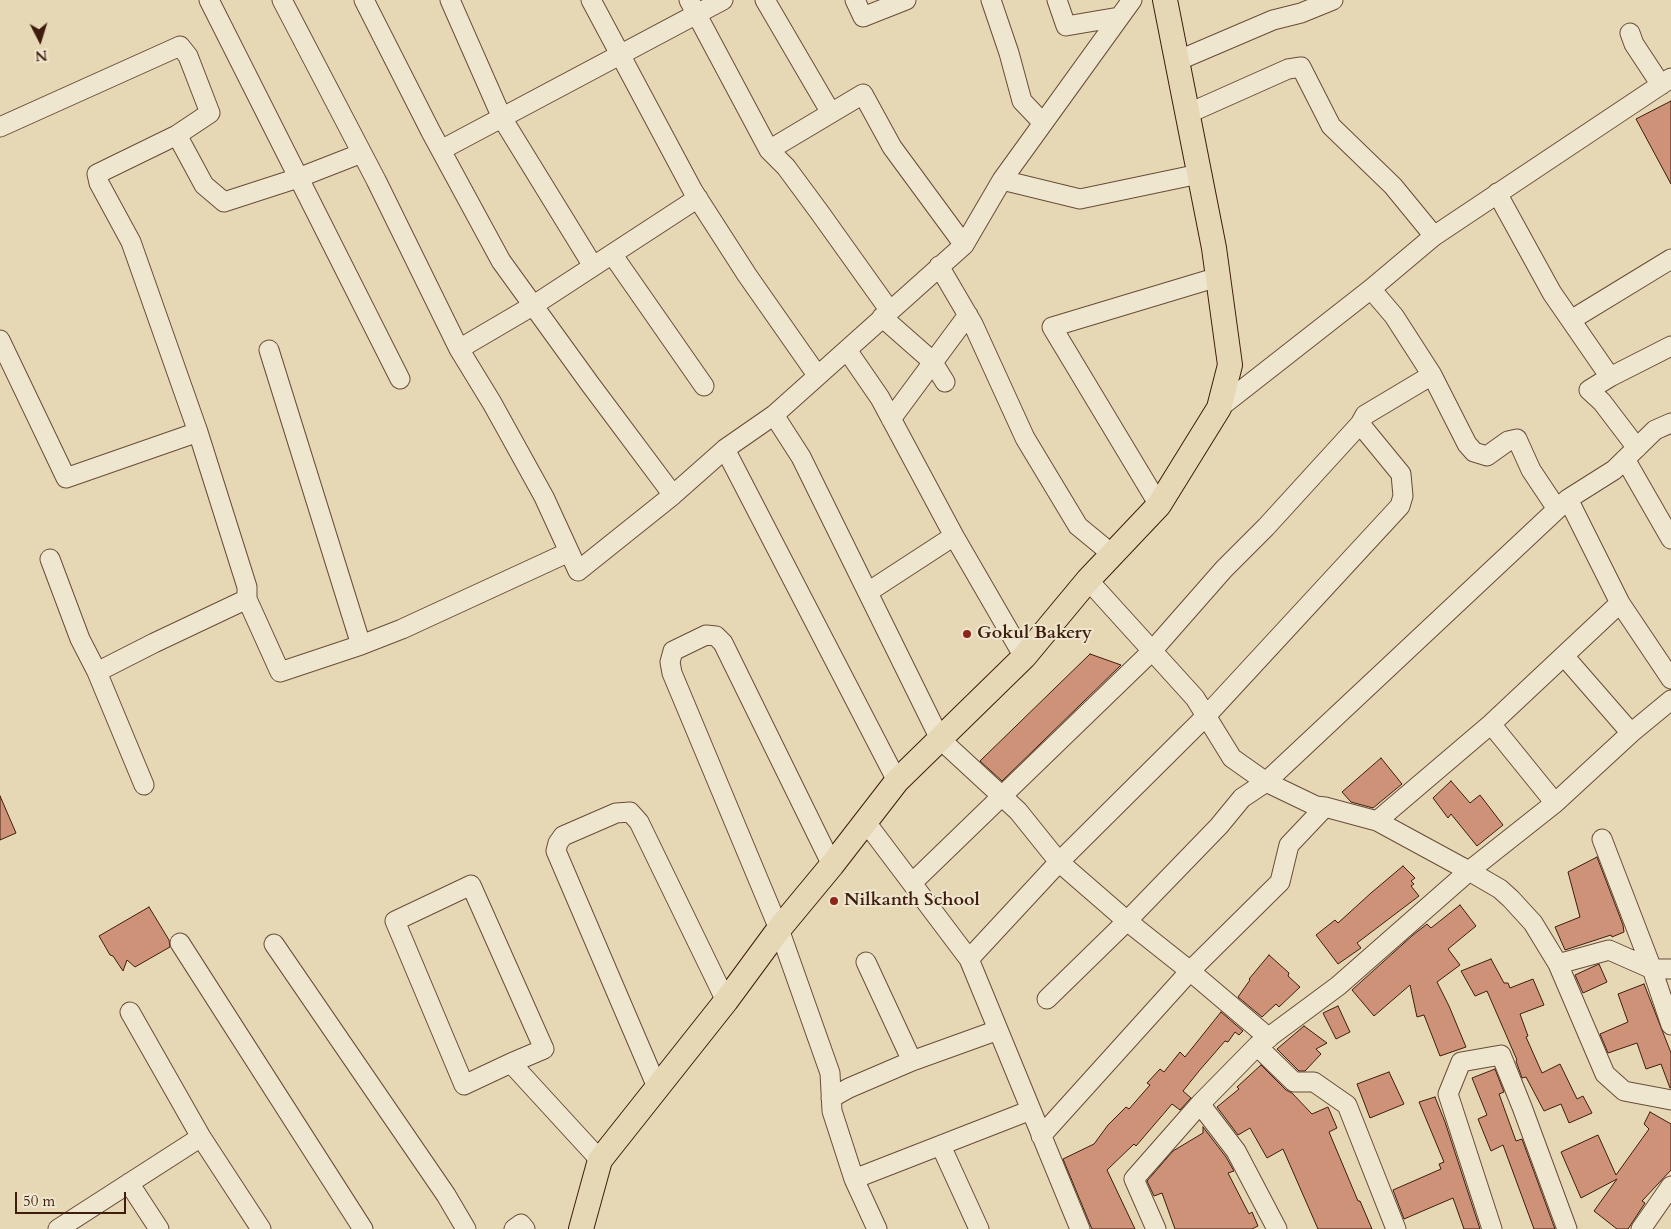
<!DOCTYPE html>
<style>
body{margin:0}
#map{position:relative;width:1671px;height:1229px;overflow:hidden;background:#e7d8b5;font-family:Cardo,serif}
canvas{display:block}
.north{position:absolute;left:15px;top:15px;width:50px;height:50px;-webkit-text-stroke:4px #efe6cf;paint-order:stroke;rotate:175deg;font-size:14px;font-weight:700;line-height:20px;text-align:center;color:#3e1d0d}
.north::after{content:'';display:block;margin:auto;width:18px;height:22px;background:#3e1d0d;clip-path:polygon(50% 0,100% 100%,50% 72%,0 100%)}
.scale{position:absolute;left:15px;top:1192px;width:111px;height:22px;box-sizing:border-box;border:2px solid #3e1d0d;border-top:0;padding-left:6px;font-size:15px;line-height:18px;white-space:nowrap;color:#3e1d0d;-webkit-text-stroke:4px #efe6cf;paint-order:stroke}
</style>
<div id="map">
<canvas width="1671" height="1229"></canvas>
<div class="north">N</div>
<div class="scale">50 m</div>
</div>
<script>
const context = document.querySelector('canvas').getContext('2d');
context.lineJoin = 'round';
function paint(path, color) { context.fillStyle = color; context.fill(path, 'evenodd'); }
const toPath = rows => new Path2D(rows.map(r => 'M' + r).join(''));
function strokePath(path, color, width, dash) { context.strokeStyle = color; context.lineWidth = width; context.lineCap = dash ? 'butt' : 'round'; context.setLineDash(dash || []); context.stroke(path); }
function drawText(font, color, halo, rows, align = 'center') {
  context.font = font + ' Cardo,serif'; context.lineWidth = 4; context.setLineDash([]); context.textBaseline = 'middle'; context.strokeStyle = halo; context.fillStyle = color; for (const [text, x, y, turn = 0] of rows) {
    context.save(); context.translate(x, y); context.rotate((+turn || 0) * Math.PI / 180); context.textAlign = isNaN(turn) ? turn : align; if (halo) context.strokeText(text, 0, 0); context.fillText(text, 0, 0); context.restore();
  }
}
const building = toPath([
 [1671,101,1671,184,1636,119,1671,101],
 [1090,654,1121,665,1002,781,980,761,1090,654],
 [1381,758,1402,784,1373,808,1351,802,1342,792,1381,758],
 [1451,781,1470,803,1480,795,1503,825,1477,846,1451,814,1448,818,1433,798,1451,781],
 [0,796,16,833,0,840,0,796],
 [1597,857,1623,925,1624,932,1612,937,1611,935,1565,950,1555,927,1580,917,1568,872,1597,857],
 [1403,866,1415,878,1411,881,1414,884,1411,886,1419,896,1357,943,1361,948,1338,964,1316,935,1335,920,1338,923,1371,893,1403,866],
 [1460,905,1476,926,1448,949,1460,965,1437,982,1449,1006,1466,1047,1440,1056,1424,1015,1417,1017,1410,985,1374,1016,1352,990,1413,935,1427,924,1431,928,1460,905],
 [149,907,169,940,170,947,135,967,127,960,123,971,113,956,110,955,99,936,149,907],
 [1269,955,1289,973,1288,976,1300,987,1279,1007,1276,1004,1262,1017,1238,997,1250,980,1249,979,1269,955],
 [1491,959,1504,983,1508,983,1510,988,1533,979,1544,1005,1520,1014,1528,1036,1526,1037,1542,1073,1560,1064,1577,1099,1583,1096,1592,1113,1569,1123,1561,1104,1544,1111,1526,1077,1522,1078,1516,1061,1517,1060,1487,991,1475,996,1461,971,1491,959],
 [1599,964,1607,982,1583,993,1575,975,1599,964],
 [1644,984,1671,1053,1671,1088,1670,1088,1661,1064,1646,1069,1637,1043,1608,1053,1600,1034,1628,1022,1618,994,1644,984],
 [1338,1006,1350,1032,1336,1039,1323,1013,1338,1006],
 [1221,1012,1243,1031,1239,1035,1235,1032,1228,1042,1225,1041,1199,1071,1183,1091,1191,1098,1180,1110,1172,1104,1136,1146,1134,1144,1107,1170,1135,1229,1092,1229,1063,1159,1094,1144,1108,1125,1126,1107,1129,1109,1150,1085,1147,1083,1160,1069,1164,1072,1180,1052,1185,1057,1221,1012],
 [1304,1026,1327,1043,1316,1049,1321,1054,1305,1071,1299,1071,1277,1049,1304,1026],
 [1261,1065,1286,1090,1292,1093,1312,1114,1328,1107,1337,1128,1329,1132,1358,1201,1360,1201,1372,1229,1318,1229,1283,1149,1267,1158,1250,1128,1238,1135,1217,1107,1239,1089,1237,1087,1261,1065],
 [1495,1069,1504,1092,1499,1094,1516,1141,1522,1139,1555,1229,1534,1229,1503,1145,1491,1151,1478,1119,1487,1115,1472,1078,1495,1069],
 [1389,1072,1404,1104,1370,1118,1357,1084,1389,1072],
 [1435,1097,1445,1122,1480,1229,1464,1229,1453,1198,1404,1219,1393,1190,1441,1169,1439,1164,1444,1162,1419,1102,1435,1097],
 [1650,1112,1671,1124,1671,1170,1642,1201,1645,1203,1628,1229,1617,1229,1594,1211,1617,1179,1581,1198,1561,1152,1598,1135,1616,1175,1649,1129,1644,1124,1650,1112],
 [1203,1127,1226,1157,1234,1171,1228,1173,1249,1214,1252,1212,1258,1226,1252,1229,1175,1229,1162,1193,1154,1196,1147,1181,1173,1151,1203,1133,1203,1127]
]);
paint(building, '#ce9278');
strokePath(building, '#3e1d0d', 1);
const minor = toPath([
 [209,0,400,379],
 [282,0,376,180,459,349,492,403,544,497,578,571,673,495,725,449,774,415,964,245,1002,180,1132,0],
 [364,0,431,132,501,261,590,384,673,495],
 [450,0,502,118,593,266],
 [591,0,693,191,747,275,817,375],
 [689,0,769,150,786,167,820,213,890,311],
 [765,0,831,113],
 [855,0,863,17,906,0],
 [991,0,1009,53,1022,101,1043,123],
 [1057,0,1066,26,1119,17],
 [1630,33,1634,44,1661,85],
 [1177,61,1273,20,1301,13,1333,0],
 [1187,114,1288,69,1301,67,1331,126,1393,186,1434,236],
 [0,127,180,46,188,56,210,113,177,135,97,174,99,183,131,242,198,432,247,587,247,599,280,672,361,645,402,629,569,552],
 [177,135,204,185,224,202,298,178,362,153],
 [441,150,723,0],
 [769,150,863,94,892,147,964,245],
 [1002,180,1080,199,1199,174],
 [1497,193,1552,293,1610,377,1589,390,1602,402,1637,448],
 [612,254,704,386],
 [939,266,973,324,1025,438,1078,526,1112,554],
 [1371,289,1394,316,1432,375,1467,444,1474,452,1487,456,1508,441,1517,439,1531,470,1557,509],
 [882,317,932,361,945,382],
 [1571,320,1671,259],
 [0,340,66,478,198,432],
 [459,349,534,305,698,198],
 [269,350,361,645],
 [847,350,880,398,954,536,1024,657],
 [1610,377,1671,346],
 [1219,408,1371,289,1434,236,1671,78],
 [774,415,801,457,940,739,1018,811,1059,862,1127,921,1190,971,1269,1038],
 [891,419,968,315],
 [725,449,897,781],
 [1625,459,1671,539],
 [1568,499,1614,470,1655,430,1671,423],
 [1159,505,1052,327,1218,277],
 [50,559,80,639,97,672,144,785],
 [1088,580,1195,698,1232,758,1266,782,1316,806,1325,807,1377,821,1469,871,1500,889,1511,899,1533,923,1558,964,1605,1074,1624,1091,1671,1100],
 [868,592,954,536],
 [1564,656,1631,733],
 [97,672,154,643,247,599],
 [1491,724,1555,803],
 [865,821,969,959,1080,1229],
 [1377,821,1491,724,1620,603],
 [1602,839,1652,969,1671,1025],
 [832,865,723,643,716,636,706,635,673,651,670,662,672,673,779,929,830,1073,832,1111,854,1179,877,1229],
 [912,883,1152,651,1224,569,1266,527,1360,424,1365,415,1432,375],
 [180,943,363,1229],
 [274,944,446,1195,466,1229],
 [969,959,1059,862,1206,716,1400,506,1403,496,1401,474,1360,424],
 [866,962,912,1061],
 [1558,964,1609,950,1652,969,1671,969],
 [1047,999,1127,921,1219,826,1242,798,1266,782,1568,499,1620,603,1671,679],
 [130,1012,201,1137,261,1229],
 [1257,1046,1294,1082,1314,1082,1347,1105,1396,1229],
 [511,1063,544,1049,471,885,395,921,464,1085,511,1063,600,1160],
 [657,1087,556,851,558,843,563,836,616,813,630,812,639,822,726,1001],
 [831,1098,849,1088,912,1061,998,1030],
 [1200,1104,1236,1151,1277,1229],
 [1041,1136,1190,971,1280,882,1289,845,1325,807],
 [941,1146,979,1229],
 [854,1179,1031,1110],
 [129,1183,159,1229],
 [58,1229,201,1137],
 [514,1229,521,1224,525,1229],
 [1156,1229,1134,1179,1200,1104,1257,1046,1338,986,1469,871,1555,803,1631,733,1671,700],
 [1492,1229,1448,1094,1461,1062,1501,1055,1522,1107,1567,1229],
 [1641,1229,1671,1186]
]);
const major = toPath([
 [581,1229,600,1160,726,1001,779,929,832,865,897,781,1024,657,1088,580,1159,505,1219,408,1230,365,1214,248,1165,0]
]);
strokePath(minor, '#684c37', 21);
strokePath(major, '#3e1d0d', 26);
strokePath(minor, '#efe6cf', 19);
strokePath(major, '#e7d8b5', 24);
for (const [x, y, r, color] of [
 [967,634,5,"#8f2418"],
 [834,901,5,"#8f2418"]
]) { const dot = new Path2D(); dot.arc(x, y, r, 0, 2 * Math.PI); context.fillStyle = color; context.fill(dot); strokePath(dot, '#efe6cf', 2); }
drawText('bold 18px', '#3e1d0d', '#efe6cf', [
 ["Gokul Bakery",977,634],
 ["Nilkanth School",844,901]
], 'left');
</script>
